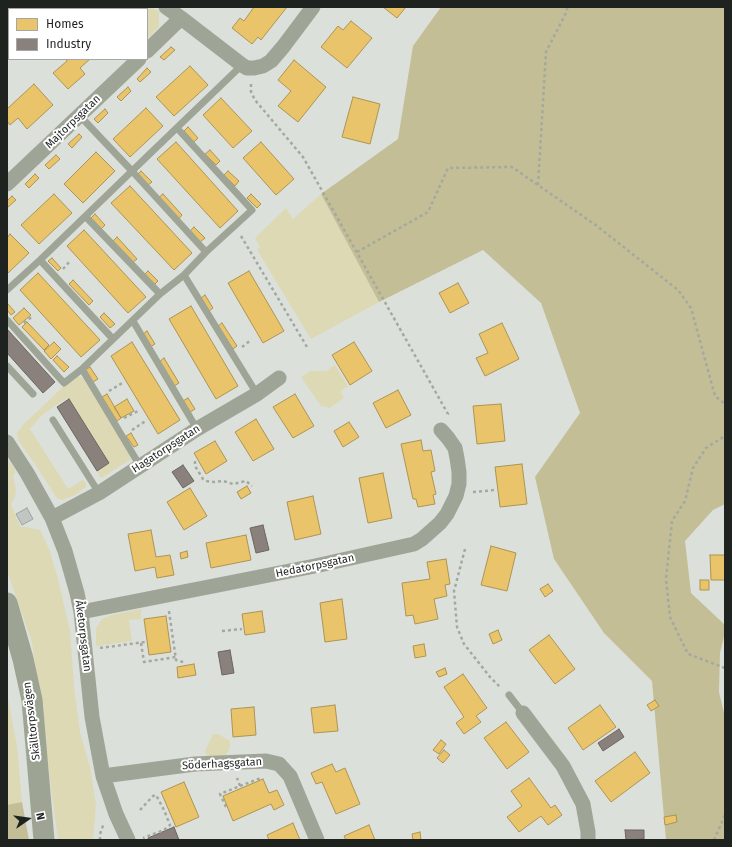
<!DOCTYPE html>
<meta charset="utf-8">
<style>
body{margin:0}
#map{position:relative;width:732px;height:847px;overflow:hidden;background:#dbe0db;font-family:"Fira Sans",sans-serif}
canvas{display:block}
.frame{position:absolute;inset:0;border:8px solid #1f2320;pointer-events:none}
.legend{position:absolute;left:8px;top:8px;width:140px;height:52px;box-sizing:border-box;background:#fff;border:1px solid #a5a7a6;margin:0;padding:5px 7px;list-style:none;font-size:12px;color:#1f2320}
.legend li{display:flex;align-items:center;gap:8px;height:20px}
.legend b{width:20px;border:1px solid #a5a7a6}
.north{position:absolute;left:8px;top:799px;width:40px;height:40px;-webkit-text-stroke:3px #fff;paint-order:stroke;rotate:77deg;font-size:11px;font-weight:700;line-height:16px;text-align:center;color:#1f2320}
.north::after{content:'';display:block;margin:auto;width:14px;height:18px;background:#1f2320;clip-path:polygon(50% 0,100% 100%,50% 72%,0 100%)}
</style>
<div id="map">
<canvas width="732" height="847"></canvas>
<div class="frame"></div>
<ul class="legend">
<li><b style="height:11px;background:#e9c46a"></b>Homes</li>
<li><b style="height:11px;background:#8a817c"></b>Industry</li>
</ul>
<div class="north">N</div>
</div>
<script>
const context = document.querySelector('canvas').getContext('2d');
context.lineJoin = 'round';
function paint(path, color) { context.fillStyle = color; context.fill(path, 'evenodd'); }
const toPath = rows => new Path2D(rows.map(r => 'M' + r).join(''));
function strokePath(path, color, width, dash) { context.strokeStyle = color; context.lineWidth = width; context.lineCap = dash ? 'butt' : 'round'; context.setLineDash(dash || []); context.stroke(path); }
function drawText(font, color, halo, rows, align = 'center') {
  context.font = font + ' "Fira Sans",sans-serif'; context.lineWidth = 4; context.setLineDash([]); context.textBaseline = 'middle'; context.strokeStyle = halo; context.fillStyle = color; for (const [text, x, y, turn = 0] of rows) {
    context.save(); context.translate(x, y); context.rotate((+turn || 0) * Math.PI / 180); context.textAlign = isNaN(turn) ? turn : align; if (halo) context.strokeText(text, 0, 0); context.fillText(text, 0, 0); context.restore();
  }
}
paint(toPath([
 [133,7,152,7,159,12,159,27,147,39,147,9,133,9],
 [321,194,379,302,311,339,257,250,260,247,255,238,286,208,293,219],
 [335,365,348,386,344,388,341,392,344,398,330,408,321,406,301,377,310,371,326,371],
 [77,376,83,378,129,454,131,459,103,477,100,477,97,471,109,463,68,398,56,405,41,416,30,429,68,489,83,480,86,484,86,487,75,495,62,500,57,498,37,467,18,440,17,433,23,425,70,380],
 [7,458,15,470,15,473,13,477,16,489,15,497,11,504,20,526,40,530,49,549,58,579,70,631,74,686,80,732,90,767,96,805,93,840,58,840,32,642,7,571],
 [141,609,141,619,129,620,132,641,96,646,96,628,102,619,112,615],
 [7,693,17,746,22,802,9,806,7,805],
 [213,734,218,734,230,741,230,748,225,757,208,757,206,754,205,751]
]), '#ddd9b4');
paint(toPath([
 [441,7,725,7,725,504,713,510,685,541,691,593,725,625,725,632,720,653,719,692,725,717,725,840,666,840,652,681,604,633,554,559,535,477,580,413,541,303,483,250,379,302,321,194,398,139,413,46],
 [22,802,29,840,7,840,7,805]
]), '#c3be96');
const homes = toPath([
 [101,7,119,7,121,9,99,9,101,7],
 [254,7,287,7,261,40,258,37,252,44,232,28,240,18,244,21,254,7],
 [383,7,406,7,397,18,383,7],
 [351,21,372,38,347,68,321,47,338,26,343,30,351,21],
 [171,47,175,50,164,60,160,57,171,47],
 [66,59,90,59,80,68,85,74,68,89,53,73,67,61,66,59],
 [294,60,326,87,298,122,278,106,291,91,278,80,294,60],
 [190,66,208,85,174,116,156,97,190,66],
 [147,68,151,72,140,82,137,79,147,68],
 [34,84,53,105,27,129,18,118,10,125,7,121,7,107,8,108,34,84],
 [128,87,131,91,121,101,117,97,128,87],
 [353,97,380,104,370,144,342,137,353,97],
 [221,98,252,131,233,148,203,115,221,98],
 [146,108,163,126,130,157,113,139,146,108],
 [105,109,108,113,98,123,94,119,105,109],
 [188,127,198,138,194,142,184,131,188,127],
 [79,134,82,137,72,148,68,144,79,134],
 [176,142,238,211,220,228,157,159,176,142],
 [261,142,294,179,276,195,243,158,261,142],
 [210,150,220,161,216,165,205,154,210,150],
 [96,152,115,171,83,203,64,184,96,152],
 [56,155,60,159,49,169,45,165,56,155],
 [141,171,152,182,148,185,137,175,141,171],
 [228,171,239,181,235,186,224,175,228,171],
 [35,174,39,178,29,188,25,184,35,174],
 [130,186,192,253,174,270,111,203,130,186],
 [54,194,72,213,39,244,21,225,54,194],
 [163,194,182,215,178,220,158,198,163,194],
 [251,194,261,204,257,208,247,198,251,194],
 [12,196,16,200,7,208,7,201,12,196],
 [95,214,105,225,101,229,91,218,95,214],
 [194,227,205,238,200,242,189,232,194,227],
 [84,230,146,297,128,313,67,246,84,230],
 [10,234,29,253,7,274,7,238,10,234],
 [117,237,137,259,133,262,113,241,117,237],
 [52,258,61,268,58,271,48,261,52,258],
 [148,271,158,281,154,285,144,275,148,271],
 [249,271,284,331,263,343,228,283,249,271],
 [38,273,100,340,81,357,20,290,38,273],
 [73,280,93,301,89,305,69,284,73,280],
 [458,283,469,303,450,313,439,293,458,283],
 [205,295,213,308,209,311,201,298,205,295],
 [7,303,15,312,11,315,7,310,7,303],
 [191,306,238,386,216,399,169,319,191,306],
 [24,308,31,315,19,325,13,318,24,308],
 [104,313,115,324,110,328,100,317,104,313],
 [27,322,49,345,44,350,22,327,27,322],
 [222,323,237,346,233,349,218,326,222,323],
 [502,323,519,359,485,376,476,358,488,353,479,334,502,323],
 [147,331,155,344,150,347,143,334,147,331],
 [54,342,61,349,51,359,44,351,54,342],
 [132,342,180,420,158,434,111,356,132,342],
 [354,342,372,371,350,385,332,355,354,342],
 [57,356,69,367,64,372,53,360,57,356],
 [164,358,179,383,174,386,159,362,164,358],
 [90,367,98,379,93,382,85,370,90,367],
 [398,390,411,415,386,428,373,403,398,390],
 [107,394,121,418,117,421,102,397,107,394],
 [295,394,314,426,293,438,273,407,295,394],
 [188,398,195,409,190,412,183,401,188,398],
 [127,399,134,411,121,418,114,407,127,399],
 [501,404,505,441,477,444,473,406,501,404],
 [256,419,274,449,253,461,235,432,256,419],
 [349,422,359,437,343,447,334,431,349,422],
 [131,433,138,445,134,447,126,436,131,433],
 [421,440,423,451,431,450,435,471,431,472,436,494,433,495,435,504,418,507,416,499,413,499,401,444,421,440],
 [215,441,227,461,206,474,194,453,215,441],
 [522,464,527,504,500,507,495,467,522,464],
 [383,473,392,518,368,523,359,478,383,473],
 [247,486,251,493,241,499,237,492,247,486],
 [190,488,207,516,184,530,167,502,190,488],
 [313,496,321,534,295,540,287,502,313,496],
 [151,530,156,557,170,555,174,575,157,578,155,567,135,571,128,534,151,530],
 [246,535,251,560,211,568,206,543,246,535],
 [491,546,516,553,507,591,481,585,491,546],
 [187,551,188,557,181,559,180,553,187,551],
 [710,555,725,555,725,580,711,580,710,555],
 [446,559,450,584,445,585,447,596,434,599,438,619,415,624,413,615,406,616,402,583,430,579,427,562,446,559],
 [700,580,709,580,709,590,700,590,700,580],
 [548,584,553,591,545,597,540,589,548,584],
 [342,599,347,639,325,642,320,603,342,599],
 [262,611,265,632,245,635,242,614,262,611],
 [166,616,171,652,149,655,144,619,166,616],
 [498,630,502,640,493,644,489,634,498,630],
 [549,635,575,669,555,684,529,650,549,635],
 [424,644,426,656,415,658,413,646,424,644],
 [194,664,196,675,178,678,177,667,194,664],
 [445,668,447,674,439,677,436,672,445,668],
 [463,674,487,708,476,716,481,722,464,734,456,723,464,717,444,687,463,674],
 [655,700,659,706,651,711,647,705,655,700],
 [335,705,338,731,314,733,311,708,335,705],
 [600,705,616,727,583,750,568,728,600,705],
 [254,707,256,735,233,737,231,709,254,707],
 [506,722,529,752,507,769,484,738,506,722],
 [441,740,446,744,439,754,433,750,441,740],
 [444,750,450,755,443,763,437,758,444,750],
 [635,752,650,773,611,802,595,781,635,752],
 [332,764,336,772,345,768,360,804,336,814,322,782,316,784,311,773,332,764],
 [529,778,551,808,555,805,562,815,548,825,541,816,519,832,507,817,522,806,511,791,529,778],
 [263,779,269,793,277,790,284,805,274,810,271,804,233,821,223,796,263,779],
 [184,782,199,817,176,827,161,792,184,782],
 [676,815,677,822,665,825,664,817,676,815],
 [293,823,300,840,269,840,267,835,293,823],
 [369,825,375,840,346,840,344,836,369,825],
 [420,832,421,840,413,840,412,834,420,832]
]);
paint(homes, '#e9c46a');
strokePath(homes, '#ac9454', 1);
const industry = toPath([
 [7,329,55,382,43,393,7,353,7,329],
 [69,399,109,463,97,471,57,407,69,399],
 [183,465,194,481,183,488,172,472,183,465],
 [263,525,269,550,256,553,250,528,263,525],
 [230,650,234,673,222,675,218,652,230,650],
 [619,729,624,737,603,751,598,743,619,729],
 [174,827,179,840,148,840,148,838,174,827],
 [625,830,644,830,644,839,626,840,625,830]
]);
paint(industry, '#8a817c');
strokePath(industry, '#6a6560', 1);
const building = toPath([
 [27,508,33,519,22,525,16,514,27,508]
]);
paint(building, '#c1c6c3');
strokePath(building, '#9ea4a1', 1);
strokePath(toPath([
 [251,84,251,92,255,100,303,157,448,414,447,416],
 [538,185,546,52,567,11,567,7],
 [241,236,307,347],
 [357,252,428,212,448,168,512,167,597,226,678,290,691,308,715,396,725,404],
 [63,269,70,261],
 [24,323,33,316],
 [242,347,251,340],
 [109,391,124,382],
 [124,418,140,410],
 [132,430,147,420],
 [195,461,195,466,203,479,206,481,214,482,223,481,233,484,246,481,252,486],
 [473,492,495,490],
 [465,549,454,591,457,627,464,644,490,677,501,688],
 [169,611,176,660,186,663],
 [222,631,242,629],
 [141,643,144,662,176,657],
 [100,648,145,642],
 [725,668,688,654,670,617,666,579,672,521,685,501,693,468,706,448,725,436],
 [240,786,261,778],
 [226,807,220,794,240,786,237,778],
 [140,810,153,796,156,795,164,810,170,825,164,830,143,838],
 [100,840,100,834,104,823],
 [714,840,725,815]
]), '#a4a9a0', 2.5, [3, 3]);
strokePath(toPath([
 [86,217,160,294],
 [206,252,132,171,242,65],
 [40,260,113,339],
 [184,275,257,394],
 [7,290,40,260,132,171,80,116],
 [7,320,64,383,82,369,160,294,184,275,206,252,252,210,177,128],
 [133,321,197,429],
 [7,366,33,394],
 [82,369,140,466],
 [53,420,99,493],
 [509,695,523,713]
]), '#9fa596', 7);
strokePath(toPath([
 [181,18,242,65,247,68,254,68,263,66,271,61,283,47,313,7],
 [147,51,181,18,166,7],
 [7,184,139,59],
 [7,442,27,473,52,518,65,551,77,593,81,612,92,717,103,776,116,814,128,840],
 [52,518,99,493,197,429,257,394,279,378],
 [81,612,315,566,414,544,422,539,440,523,447,514,456,496,459,484,459,472,457,458,455,448,448,438,441,430],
 [523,713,563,766,583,804,588,832,588,840],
 [103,776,195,764,266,761,279,764,290,776,317,840]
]), '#9fa596', 15);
strokePath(toPath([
 [7,603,23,659,32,700,44,840]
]), '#9da494', 21);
drawText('11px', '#1f2320', '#fff', [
 ["Majtorpsgatan",73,122,-44],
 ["Hagatorpsgatan",166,449,-33],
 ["Hedatorpsgatan",315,566,-12],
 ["Åketorpsgatan",83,636,83],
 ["Skälltorpsvägen",32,721,-97],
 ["Söderhagsgatan",222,764,-3]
]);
</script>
